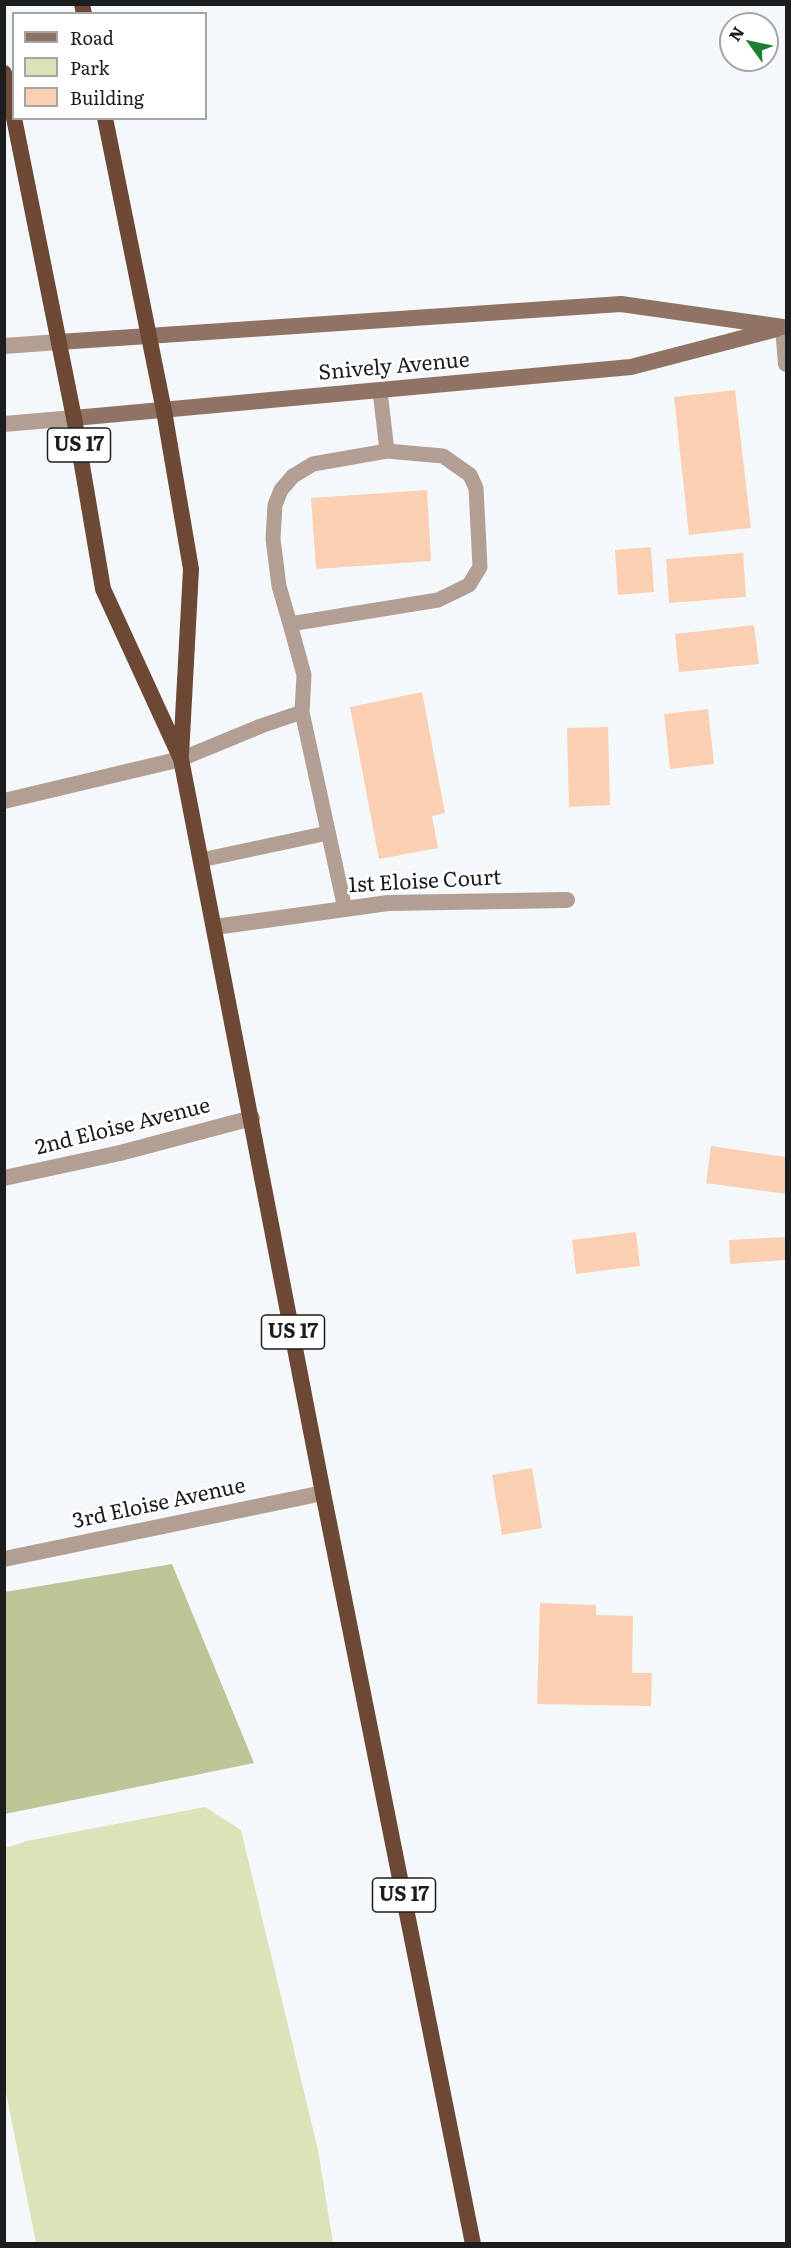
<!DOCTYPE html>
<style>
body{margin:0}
#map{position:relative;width:791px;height:2248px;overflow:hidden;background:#f5f8fa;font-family:Literata,serif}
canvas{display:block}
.frame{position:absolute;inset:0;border:6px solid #1c1d1e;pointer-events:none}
.legend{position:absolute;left:12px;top:12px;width:195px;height:108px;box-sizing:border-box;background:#fff;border:2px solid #a4a5a5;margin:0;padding:8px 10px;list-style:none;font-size:18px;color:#1c1d1e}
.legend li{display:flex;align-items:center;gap:12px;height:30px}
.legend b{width:30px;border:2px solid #a4a5a5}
.north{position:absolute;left:719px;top:12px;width:60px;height:60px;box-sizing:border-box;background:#fff;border:2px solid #a4a5a5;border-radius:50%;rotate:303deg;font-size:16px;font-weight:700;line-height:24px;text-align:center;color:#1c1d1e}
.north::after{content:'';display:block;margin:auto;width:21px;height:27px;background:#1c7f32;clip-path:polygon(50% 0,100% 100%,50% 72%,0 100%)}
</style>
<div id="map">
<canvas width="791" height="2248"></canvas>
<div class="frame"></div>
<ul class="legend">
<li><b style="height:8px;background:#907365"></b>Road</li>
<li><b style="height:16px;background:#dce3b8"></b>Park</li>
<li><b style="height:16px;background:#fbcfb2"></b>Building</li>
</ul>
<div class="north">N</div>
</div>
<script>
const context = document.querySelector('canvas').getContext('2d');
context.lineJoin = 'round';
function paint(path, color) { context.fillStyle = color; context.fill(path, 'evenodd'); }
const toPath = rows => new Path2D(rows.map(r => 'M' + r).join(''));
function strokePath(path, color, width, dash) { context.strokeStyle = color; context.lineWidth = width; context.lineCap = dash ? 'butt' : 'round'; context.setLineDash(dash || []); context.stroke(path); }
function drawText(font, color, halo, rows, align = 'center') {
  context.font = font + ' Literata,serif'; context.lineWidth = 5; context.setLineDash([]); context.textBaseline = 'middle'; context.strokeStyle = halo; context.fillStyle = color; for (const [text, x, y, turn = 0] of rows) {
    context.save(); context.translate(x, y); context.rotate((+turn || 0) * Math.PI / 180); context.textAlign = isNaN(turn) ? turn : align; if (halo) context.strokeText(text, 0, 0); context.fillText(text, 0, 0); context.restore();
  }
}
paint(toPath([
 [205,1807,241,1830,318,2150,333,2243,36,2243,5,2088,5,1848,27,1841]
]), '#dce3b8');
paint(toPath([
 [172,1564,254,1763,5,1814,5,1592]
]), '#bdc495');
paint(toPath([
 [735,390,751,528,689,535,674,397],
 [427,490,431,561,316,569,311,498],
 [651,547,654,592,618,595,615,550],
 [743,553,746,597,669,603,666,559],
 [754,625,759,664,679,672,675,634],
 [422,692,445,813,432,816,438,848,379,859,350,707],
 [708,709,714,764,670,769,664,714],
 [608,727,610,805,569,807,567,728],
 [711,1146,786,1157,786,1194,706,1183],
 [636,1232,640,1266,576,1274,572,1240],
 [786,1237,786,1260,730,1264,729,1240],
 [532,1468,542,1528,502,1535,492,1475],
 [540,1603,596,1605,596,1615,633,1616,632,1673,652,1673,651,1706,537,1704]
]), '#fbcfb2');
strokePath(toPath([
 [290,624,279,586,273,539,275,505,281,490,293,476,313,464,387,451],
 [181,759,261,726,302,712],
 [201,860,328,833],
 [345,909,302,712,304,675,290,624,438,600,469,585,480,567,476,488,470,475,443,456,387,451,380,391]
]), '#b39e94', 15);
strokePath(toPath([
 [783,327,786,364],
 [4,801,181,759],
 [215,927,388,903,567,900],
 [4,1178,120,1153,252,1118],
 [4,1559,323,1493]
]), '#b39e94', 16);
strokePath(toPath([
 [4,346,59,342],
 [4,424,74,418]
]), '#b39e94', 16);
strokePath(toPath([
 [59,342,621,304,783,327],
 [74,418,631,367,777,329]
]), '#907365', 16);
strokePath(toPath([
 [82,4,84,14],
 [4,73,14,118],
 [14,118,74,418,103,589,181,759,323,1493,473,2244],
 [105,118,164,411,191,569,181,755]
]), '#6c4835', 16);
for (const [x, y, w] of [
 [79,445,63],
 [293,1332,63],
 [404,1895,63]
]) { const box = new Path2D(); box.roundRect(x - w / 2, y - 17, w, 34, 4.5); context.fillStyle = '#fff'; context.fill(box); strokePath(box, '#1c1d1e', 1.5); }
drawText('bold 20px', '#1c1d1e', null, [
 ["US 17",79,445],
 ["US 17",293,1332],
 ["US 17",404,1895]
]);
drawText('21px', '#1c1d1e', '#fff', [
 ["Snively Avenue",394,367,-5],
 ["1st Eloise Court",425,882,-3],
 ["2nd Eloise Avenue",123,1127,-14],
 ["3rd Eloise Avenue",159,1504,-12]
]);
</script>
